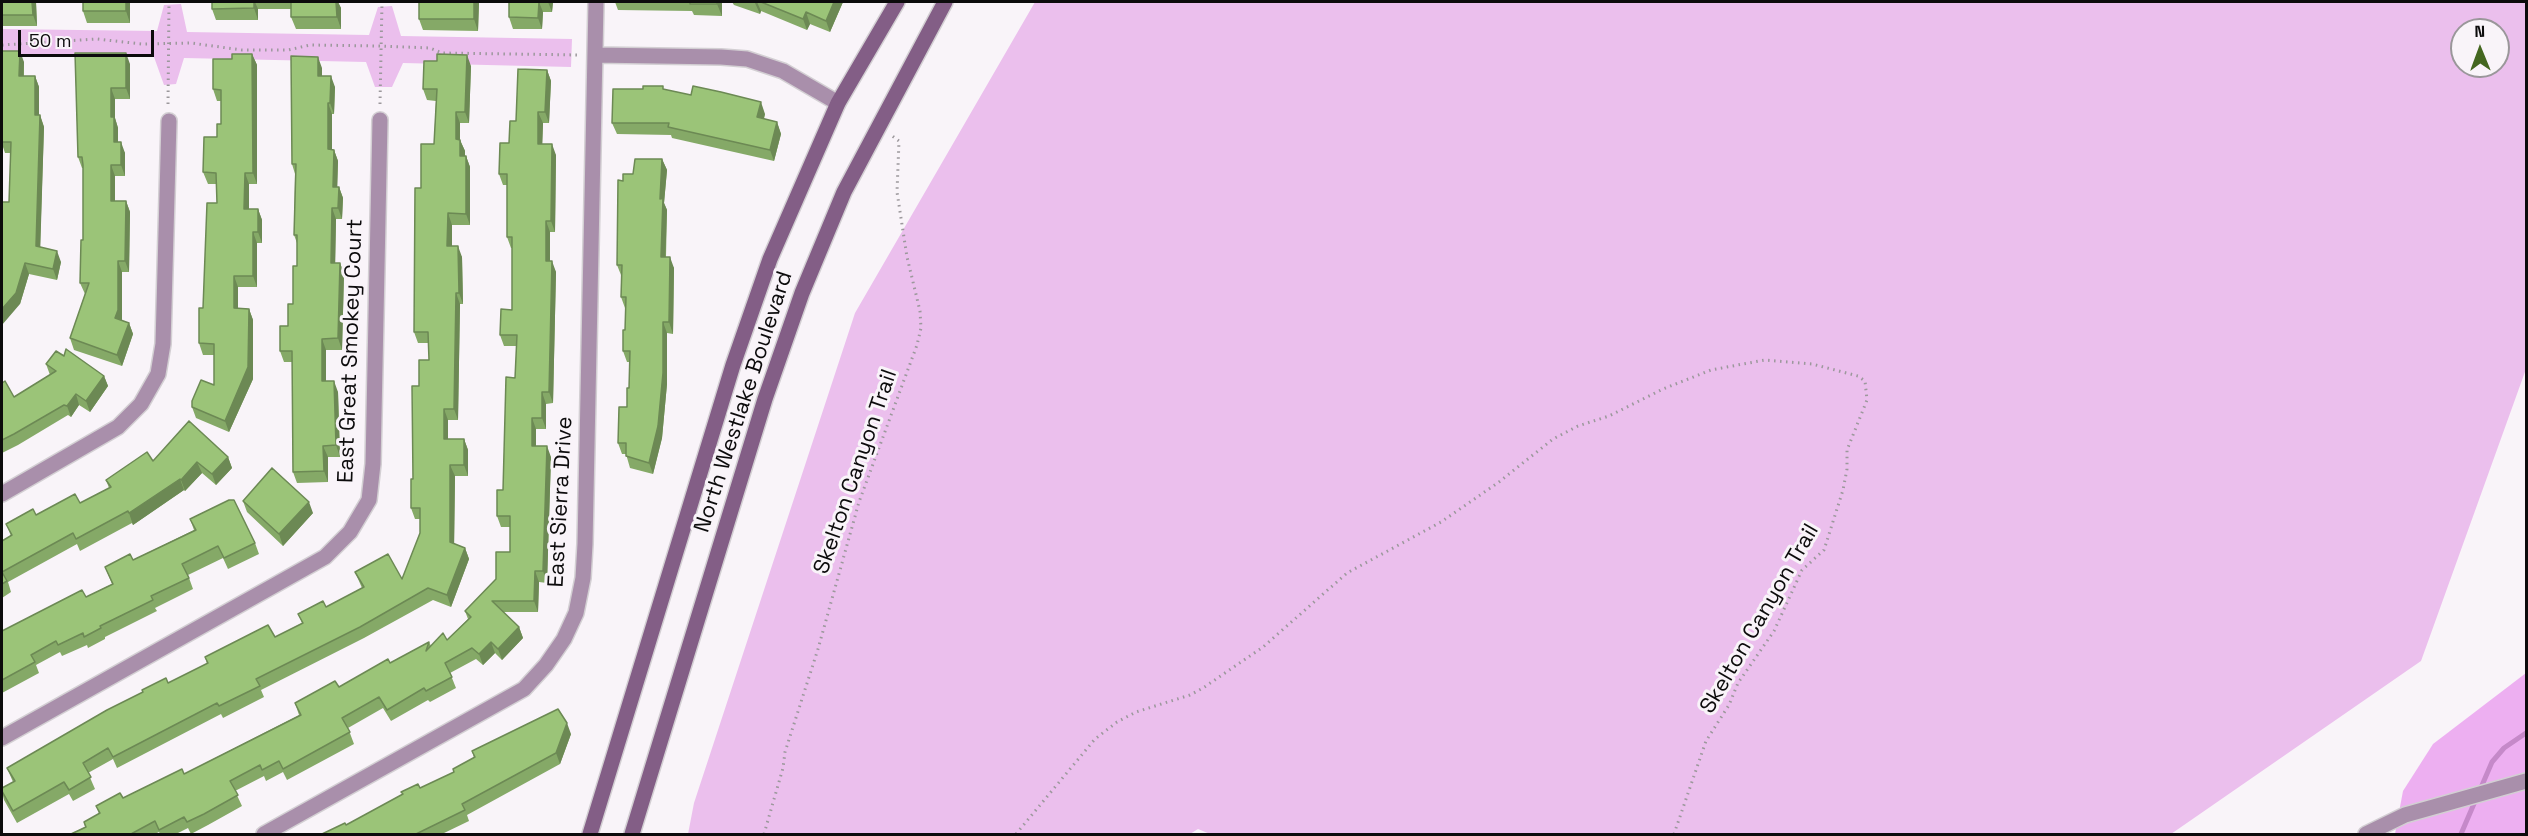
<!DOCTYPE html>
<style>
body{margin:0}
#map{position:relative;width:2528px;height:836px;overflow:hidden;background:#f9f4f9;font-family:"Space Grotesk",sans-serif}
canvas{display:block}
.frame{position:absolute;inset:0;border:3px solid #0c0b0c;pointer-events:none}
.north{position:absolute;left:2450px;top:18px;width:60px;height:60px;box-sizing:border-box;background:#f9f4f9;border:2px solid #9a979a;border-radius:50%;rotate:359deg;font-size:16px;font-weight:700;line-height:24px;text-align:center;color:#0c0b0c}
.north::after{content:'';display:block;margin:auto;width:21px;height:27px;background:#446720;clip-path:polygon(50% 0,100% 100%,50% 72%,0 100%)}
.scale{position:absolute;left:18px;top:30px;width:136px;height:27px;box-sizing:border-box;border:3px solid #0c0b0c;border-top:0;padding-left:8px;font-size:18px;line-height:21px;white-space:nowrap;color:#0c0b0c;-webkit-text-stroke:4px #f9f4f9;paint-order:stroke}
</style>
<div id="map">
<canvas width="2528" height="836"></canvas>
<div class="frame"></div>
<div class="north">N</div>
<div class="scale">50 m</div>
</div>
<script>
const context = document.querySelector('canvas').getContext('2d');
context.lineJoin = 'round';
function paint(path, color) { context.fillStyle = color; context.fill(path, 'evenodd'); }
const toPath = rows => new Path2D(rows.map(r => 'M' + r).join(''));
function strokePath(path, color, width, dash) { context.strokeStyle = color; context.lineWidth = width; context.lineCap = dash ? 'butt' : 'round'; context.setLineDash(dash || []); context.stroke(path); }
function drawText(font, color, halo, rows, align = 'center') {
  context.font = font + ' "Space Grotesk",sans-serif'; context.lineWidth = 6; context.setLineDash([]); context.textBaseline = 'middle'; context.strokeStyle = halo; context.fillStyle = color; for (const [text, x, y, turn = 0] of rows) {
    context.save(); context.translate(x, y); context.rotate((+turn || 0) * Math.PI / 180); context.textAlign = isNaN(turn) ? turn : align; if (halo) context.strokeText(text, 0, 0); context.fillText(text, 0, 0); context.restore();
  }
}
paint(toPath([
 [1035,2,2526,2,2526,369,2421,661,2171,834,1210,834,1198,829,1190,834,688,834,694,803,855,313],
 [2462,30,2498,30,2498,66,2462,66],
 [181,4,187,32,369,35,378,7,392,6,401,36,572,39,571,67,403,63,392,87,375,87,366,62,184,58,176,84,164,85,154,57,2,54,2,29,157,31,164,5]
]), '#ebbfed');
paint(toPath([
 [2526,673,2526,834,2395,834,2403,791,2433,744]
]), '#edaff1');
strokePath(toPath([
 [2480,790,2492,762,2504,748,2526,733],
 [2461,834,2476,799]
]), '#c589c9', 5);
const minor = toPath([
 [595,55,721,57,747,59,783,71,838,103],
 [2,494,118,427,141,404,158,374,163,344,169,121],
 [2,738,325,557,350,532,369,500,373,464,380,120],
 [264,834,524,689,546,665,564,639,576,613,583,578,585,544,596,2],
 [2366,834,2405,815,2526,781]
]);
const secondary = toPath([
 [590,834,733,365,770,259,838,103,897,2],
 [632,834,765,399,802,293,844,192,945,2]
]);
strokePath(minor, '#d3cfd3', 18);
strokePath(secondary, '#d3cfd3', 18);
strokePath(toPath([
 [2,45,97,39,142,44,191,43,242,50,288,50,310,45,381,46,430,48,442,53,579,55],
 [168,104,169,2],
 [380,104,382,2],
 [764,834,783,768,785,752,818,649,859,502,917,345,921,328,920,311,907,257,897,192,899,141,891,135],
 [1016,834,1095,739,1117,722,1136,712,1190,695,1203,688,1263,647,1347,573,1441,522,1499,482,1553,439,1578,426,1609,416,1663,389,1711,370,1743,364,1765,360,1812,364,1858,376,1865,381,1867,400,1847,450,1847,469,1843,490,1824,550,1802,570,1774,631,1738,683,1729,705,1706,741,1674,834]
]), '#9c989c', 3, [1.5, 4.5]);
strokePath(minor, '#a98fab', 15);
strokePath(secondary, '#835e86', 15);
paint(toPath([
 [2,2,36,2,37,26,2,26],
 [83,2,130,2,130,23,87,23,83,11],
 [212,2,338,2,341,8,341,29,296,29,291,17,291,9,258,9,258,20,216,20,212,9],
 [419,2,479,2,478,31,423,30,419,19],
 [509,2,553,2,552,12,543,12,542,29,513,29,509,17],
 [615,2,722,2,722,16,694,15,692,11,618,10],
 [732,2,843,2,830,32,810,24,807,30,761,11,760,14,734,5],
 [2,51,24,62,24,76,35,76,39,87,39,115,40,115,44,127,40,247,61,262,57,280,29,274,20,304,9,202,11,153,5,153,2,144],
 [75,53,130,64,130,99,115,99,115,118,118,128,118,142,125,153,125,176,115,176,115,201,126,201,130,212,129,272,122,272,122,321,129,323,133,334,122,366,74,350,70,338,85,294,80,283,83,240,83,168,82,168,78,157],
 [252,54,257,65,257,184,249,184,249,209,258,209,262,220,262,243,257,243,257,287,238,287,238,308,249,309,253,320,253,379,229,432,196,418,192,407,214,385,214,355,203,355,199,343,217,203,216,184,208,184,203,172,217,137,221,124,221,101,217,101,213,89,232,59],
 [471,66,469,123,460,123,460,140,465,151,465,156,466,156,470,167,470,225,452,225,452,246,462,257,463,304,460,304,458,420,448,420,448,439,464,439,468,450,468,476,455,476,454,544,465,548,469,559,451,607,433,600,364,638,261,690,264,697,223,718,221,714,117,768,113,759,88,773,95,789,73,801,69,794,17,823,4,800,2,792,2,788,13,782,7,768,207,664,205,657,275,637,302,623,298,614,326,607,362,588,355,572,402,579,420,533,420,519,415,519,411,508,419,386,429,360,429,343,418,343,414,332,421,188,434,144,436,101,427,100,423,89],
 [322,68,322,76,335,87,334,114,332,114,332,150,334,150,338,161,337,187,339,187,343,198,342,219,336,219,335,263,340,263,344,274,342,350,326,350,326,381,338,392,340,457,328,457,328,482,297,483,293,472,292,362,284,362,280,351,288,326,293,304,297,266,297,243,294,235,295,174,292,164],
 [547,70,551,81,549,123,543,123,542,144,556,155,555,232,550,232,550,261,556,272,553,403,546,404,546,429,536,429,536,446,551,457,547,583,539,582,538,612,503,612,519,627,523,638,502,660,495,653,483,665,476,659,450,673,456,688,430,702,428,700,391,721,383,708,348,728,354,744,287,780,283,772,266,781,264,776,235,791,242,806,208,825,191,834,188,828,176,834,160,834,159,832,155,834,71,834,85,827,84,822,99,814,96,806,123,798,184,774,299,715,295,703,339,687,390,663,429,642,431,646,447,640,468,619,465,611,496,579,510,552,510,527,501,527,497,516,503,490,515,378,517,346,504,346,500,335,512,310,512,248,511,248,507,237,507,185,503,185,499,174,516,121],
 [664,90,765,114,764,119,777,122,781,134,774,161,672,138,671,135,617,134,612,123],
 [662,159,667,170,664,203,667,210,666,257,674,268,673,334,667,333,667,384,662,438,653,474,630,468,626,454,622,454,618,443,627,407,629,388,629,362,627,362,623,351,625,330,625,308,621,297,621,275,617,265,623,181],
 [64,356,104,376,108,386,90,412,79,405,71,417,68,415,18,445,2,453,2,383,14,397,50,375,46,364],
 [228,457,232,468,216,485,202,473,185,491,184,490,133,525,132,523,80,551,77,544,8,582,11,592,2,598,2,541,11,536,6,524,80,503,109,488,106,480,153,461],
 [243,501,313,513,283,546,247,512],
 [190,519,255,543,259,554,228,569,223,558,188,575,193,589,155,608,157,611,105,637,105,639,88,648,87,645,62,656,60,652,36,665,39,673,2,693,2,631,86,597,112,584,105,567,133,560,194,530],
 [571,734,560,764,467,815,469,821,442,834,322,834,346,825,454,772,474,758,472,751]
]), '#85a967');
paint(toPath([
 [32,2,36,2,37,26,33,15],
 [126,2,130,2,130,23,126,11],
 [254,2,255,2,258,9,258,20,254,8],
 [336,2,338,2,341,8,341,29,337,17],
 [474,2,479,2,478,31,474,19],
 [539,2,543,12,542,29,538,18],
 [548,2,553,2,552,12],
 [717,2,722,2,722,16,717,4],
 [756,2,757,2,761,11,760,14,755,3],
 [834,2,843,2,830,32,826,21],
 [806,12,810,24,807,30,803,19],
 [20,51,24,62,23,87,19,76],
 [126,53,130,64,130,99,126,88],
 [252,54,257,65,257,184,253,173],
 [467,55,471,66,469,123,465,112],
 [318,57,322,68,322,87,318,76],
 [547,70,551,81,549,123,545,112],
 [35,76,39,87,39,126,35,115],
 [331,76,335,87,334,114,330,103],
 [111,88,115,99,115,118,118,128,118,153,114,142,111,117],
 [761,102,765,114,761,128,757,117],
 [328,103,332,114,332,161,328,149],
 [456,112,460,123,460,151,456,139],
 [538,112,543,123,542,155,538,144],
 [40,115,44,127,40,257,36,246],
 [777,122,781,134,774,161,770,150],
 [460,140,465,151,465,167,460,156],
 [121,142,125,153,125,176,121,165],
 [552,144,556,155,555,232,551,221],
 [334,150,338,161,337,198,333,187],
 [466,156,470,167,470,225,466,214],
 [662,159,667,170,664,203,667,210,665,268,661,257,660,199],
 [111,165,115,176,115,212,111,201],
 [245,173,249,184,249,220,244,209],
 [339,187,343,198,342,219,338,208],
 [126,201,130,212,129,272,125,261],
 [332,208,336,219,335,274,331,263],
 [258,209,262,220,262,243,258,232],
 [448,213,452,225,452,257,447,246],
 [546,221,550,232,550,272,546,261],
 [253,232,257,243,257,287,253,276],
 [458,246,462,257,463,304,459,293],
 [57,251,61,262,57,280,53,269],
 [670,257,674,268,673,334,669,322],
 [118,261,122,272,122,321,115,318],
 [552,261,556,272,553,403,549,392],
 [25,263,29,274,20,304,2,325,2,309],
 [340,263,344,274,342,350,338,338],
 [234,276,238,287,238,320,234,308],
 [456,293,460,304,458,420,454,409],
 [249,309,253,320,253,379,229,432,225,421],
 [663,322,667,333,667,384,662,438,653,474,649,463],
 [129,323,133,334,122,366,117,355],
 [322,339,326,350,326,392,322,381],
 [104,376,108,386,90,412,86,401],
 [334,381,338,392,340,457,336,445],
 [542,392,546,404,546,429,542,418],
 [76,394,79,405,71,417,67,406],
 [444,409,448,420,448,450,444,439],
 [532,418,536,429,536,457,532,446],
 [464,439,468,450,468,476,464,465],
 [323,446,328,457,328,482,324,471],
 [547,446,551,457,547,583,543,571],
 [228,457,232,468,216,485,212,474],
 [197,462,202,473,185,491,181,480],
 [450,465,455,476,454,553,450,542],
 [180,479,184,490,133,525,129,513],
 [309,502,313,513,283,546,279,534],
 [465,548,469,559,451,607,447,595],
 [535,571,539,582,538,612,534,601],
 [519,627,523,638,502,660,498,649],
 [491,642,495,653,483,665,479,654],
 [567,723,571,734,560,764,556,753]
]), '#6c8954');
const building = toPath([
 [2,2,32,2,33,15,2,15,2,2],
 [83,2,126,2,126,11,83,11,83,2],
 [212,2,254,2,254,8,212,9,212,2],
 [291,2,336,2,337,17,291,17,291,2],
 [419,2,474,2,474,19,419,19,419,2],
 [509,2,539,2,538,18,509,17,509,2],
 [690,2,717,2,717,4,690,4,690,2],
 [761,2,834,2,826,21,806,12,803,19,761,2],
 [2,51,20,51,19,76,35,76,35,115,40,115,36,246,57,251,53,269,25,263,16,293,2,309,2,202,9,202,11,142,2,142,2,51],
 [75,53,126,53,126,88,111,88,111,117,114,117,114,142,121,142,121,165,111,165,111,201,126,201,125,261,118,261,118,310,115,318,129,323,117,355,70,338,89,283,80,283,81,240,83,240,83,165,82,157,78,157,75,53],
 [232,54,252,54,253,173,245,173,244,209,258,209,258,232,253,232,253,276,234,276,234,308,249,309,248,367,225,421,192,407,192,401,201,380,214,385,214,344,199,343,199,308,203,308,207,203,217,203,216,173,203,172,204,137,217,137,217,124,221,124,221,90,213,89,213,59,232,59,232,54],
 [437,54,467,55,465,112,456,112,456,139,460,140,460,156,466,156,466,214,448,213,447,246,458,246,459,293,456,293,454,409,444,409,444,439,464,439,464,465,450,465,450,542,465,548,447,595,428,588,360,627,256,679,260,686,219,706,217,703,113,757,108,748,83,763,91,777,69,790,64,782,13,811,2,791,2,788,15,781,7,768,107,710,143,692,142,690,166,678,168,683,208,663,205,657,268,625,275,637,303,623,298,614,323,601,326,607,364,587,355,572,388,554,402,579,420,533,420,508,411,508,411,479,413,479,412,386,419,386,419,360,429,360,428,332,414,332,415,188,421,188,421,144,434,144,437,89,423,89,424,61,437,61,437,54],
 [291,56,318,57,318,76,331,76,330,103,328,103,328,149,334,150,333,187,339,187,338,208,332,208,331,263,340,263,338,338,322,339,322,381,334,381,336,445,323,446,324,471,293,472,292,351,280,351,280,326,288,326,288,304,293,304,293,266,297,266,297,235,294,235,296,164,292,164,291,56],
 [518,69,547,70,545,112,538,112,538,144,552,144,551,221,546,221,546,261,552,261,549,392,542,392,542,418,532,418,532,446,547,446,543,571,535,571,534,601,492,601,519,627,498,649,491,642,479,654,472,648,445,663,452,677,426,691,424,688,387,710,379,697,342,718,350,732,283,769,279,761,262,770,260,765,230,781,238,795,204,814,187,822,184,817,159,830,155,821,131,834,71,834,86,827,84,822,100,813,96,806,120,793,123,798,182,769,184,774,301,715,295,703,335,681,339,687,388,659,390,663,429,642,426,651,443,633,447,640,471,617,465,611,496,579,496,552,510,552,510,516,497,516,497,490,503,490,506,377,515,378,517,335,500,335,501,309,512,310,512,237,507,237,507,174,499,174,500,143,509,143,510,121,516,121,518,69],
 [643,86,663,86,663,89,691,95,693,86,721,92,761,102,757,117,777,122,770,150,668,127,669,123,612,123,613,89,643,89,643,86],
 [635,159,662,159,660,199,663,198,661,257,670,257,669,322,663,322,663,373,658,426,649,463,626,456,626,443,618,443,619,407,627,407,627,388,629,388,630,351,623,351,623,330,625,330,626,297,621,297,622,265,617,265,618,180,623,181,623,174,633,174,635,159],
 [66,349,104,376,86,401,76,394,67,406,64,405,14,434,2,440,2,383,5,381,14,397,56,371,46,364,56,351,64,356,66,349],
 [189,421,228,457,212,474,197,462,181,480,180,479,129,513,128,511,76,539,73,533,2,572,7,581,2,584,2,541,12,535,6,524,33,509,36,515,75,494,80,503,111,487,106,480,147,452,153,461,189,421],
 [272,468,309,502,279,534,243,501,272,468],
 [229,500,234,500,255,543,224,558,218,546,182,564,189,578,151,596,153,600,100,626,101,628,84,637,83,633,58,645,56,641,31,655,35,662,2,680,2,631,82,590,86,597,113,584,105,567,130,554,133,560,196,530,190,519,229,500],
 [558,709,567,723,556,753,462,804,465,810,416,834,322,834,345,823,346,825,403,794,401,792,418,784,420,788,454,772,453,769,475,757,472,751,558,709]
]);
paint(building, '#9bc478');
strokePath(building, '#6c8954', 1.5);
drawText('22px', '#0c0b0c', '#f9f4f9', [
 ["East Great Smokey Court",351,351,-88],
 ["North Westlake Boulevard",744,402,-72],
 ["Skelton Canyon Trail",856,472,-71],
 ["East Sierra Drive",561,502,-87],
 ["Skelton Canyon Trail",1760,619,-60]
]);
</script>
